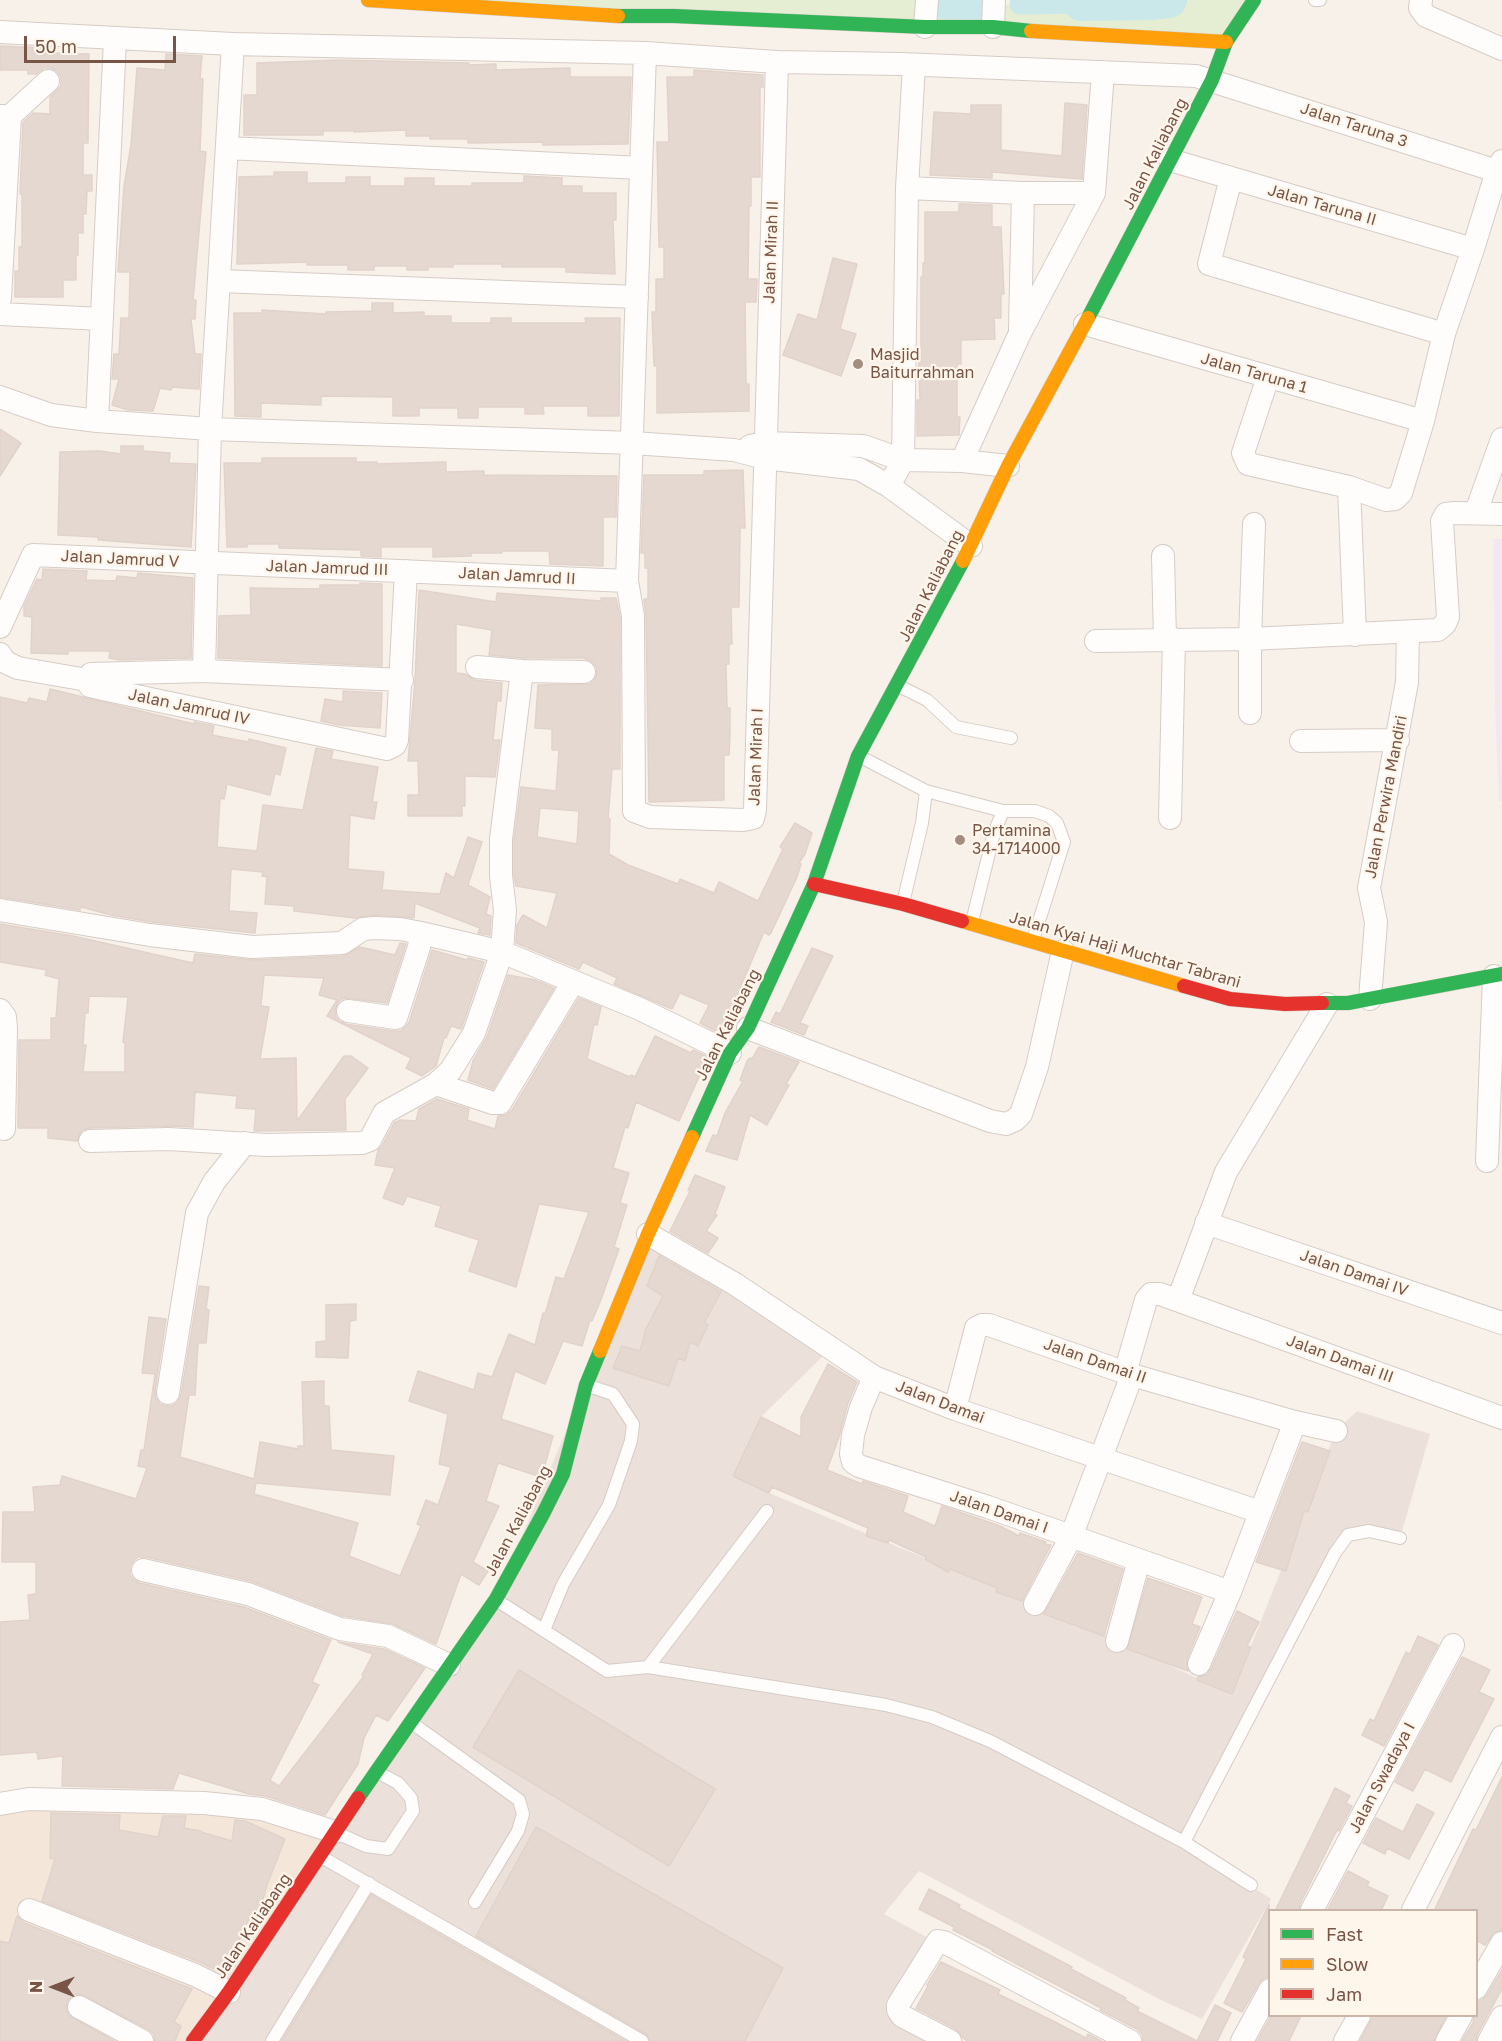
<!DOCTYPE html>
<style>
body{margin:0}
#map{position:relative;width:1502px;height:2041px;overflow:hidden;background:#f8f1e9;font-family:"Golos Text",sans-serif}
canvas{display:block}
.legend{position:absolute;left:1268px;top:1909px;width:210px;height:108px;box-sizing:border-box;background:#fff6eb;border:2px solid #c9b6a9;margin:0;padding:8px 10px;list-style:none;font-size:18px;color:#785547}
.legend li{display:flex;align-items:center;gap:12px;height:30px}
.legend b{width:30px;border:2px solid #c9b6a9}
.north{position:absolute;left:24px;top:1957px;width:60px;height:60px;-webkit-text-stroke:4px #fff6eb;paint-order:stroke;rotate:270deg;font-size:16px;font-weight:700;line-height:24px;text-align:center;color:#785547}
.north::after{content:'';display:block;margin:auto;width:21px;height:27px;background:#785547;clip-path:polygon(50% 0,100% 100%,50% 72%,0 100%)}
.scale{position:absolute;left:24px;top:36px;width:152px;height:27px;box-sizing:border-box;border:3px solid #785547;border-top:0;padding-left:8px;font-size:18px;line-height:21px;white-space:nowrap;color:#785547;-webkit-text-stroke:4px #fff6eb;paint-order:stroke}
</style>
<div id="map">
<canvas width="1502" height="2041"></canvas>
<ul class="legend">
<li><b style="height:8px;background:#30b455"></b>Fast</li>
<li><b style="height:8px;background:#ff9f0a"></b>Slow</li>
<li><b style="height:8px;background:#e5322d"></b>Jam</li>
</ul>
<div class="north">N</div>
<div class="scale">50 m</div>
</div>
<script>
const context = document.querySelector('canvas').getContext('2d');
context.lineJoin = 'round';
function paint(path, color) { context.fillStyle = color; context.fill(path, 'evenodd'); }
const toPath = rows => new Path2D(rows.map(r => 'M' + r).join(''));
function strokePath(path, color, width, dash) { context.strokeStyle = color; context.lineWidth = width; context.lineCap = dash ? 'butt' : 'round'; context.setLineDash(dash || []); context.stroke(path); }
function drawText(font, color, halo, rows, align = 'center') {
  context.font = font + ' "Golos Text",sans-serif'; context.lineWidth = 4.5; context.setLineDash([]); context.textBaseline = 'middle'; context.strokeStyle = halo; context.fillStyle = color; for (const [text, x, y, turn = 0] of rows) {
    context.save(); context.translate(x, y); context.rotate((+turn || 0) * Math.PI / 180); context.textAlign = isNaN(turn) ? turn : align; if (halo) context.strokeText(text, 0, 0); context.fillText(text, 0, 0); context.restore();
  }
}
paint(toPath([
 [204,1803,335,1832,193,2041,0,2041,0,1804]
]), '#f4e6d9');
paint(toPath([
 [648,1234,830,1349,761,1417,733,1476,769,1493,1035,1604,1232,1694,1336,1431,1357,1411,1430,1434,1400,1538,1348,1535,1185,1842,1271,1899,1202,2019,1159,1999,919,1871,884,1914,936,1942,898,2005,945,2041,193,2041,496,1599]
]), '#ebe1da');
paint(toPath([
 [1493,539,1502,539,1502,801,1499,801,1495,710]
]), '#f3e8f2');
paint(toPath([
 [368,0,941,0,994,5,1153,2,1169,0,1254,0,1226,42]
]), '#e5eed2');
strokePath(toPath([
 [1020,4,1081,3]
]), '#cae8e9', 21);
strokePath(toPath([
 [944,1,983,4],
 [1081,3,1153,2,1169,0]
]), '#cae8e9', 36);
const building = toPath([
 [0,46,45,48,45,53,89,54,88,143,83,143,83,175,92,175,92,191,87,191,86,214,83,214,83,233,78,233,78,255,76,255,76,280,63,280,63,297,15,297,15,271,19,271,19,247,22,247,22,194,20,194,23,122,33,113,50,114,50,97,61,86,61,77,57,71,51,68,44,68,36,74,28,74,28,70,0,70,0,46],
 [166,54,202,56,200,79,203,79,200,151,206,152,193,300,196,300,195,319,191,319,195,354,201,354,199,389,172,387,171,390,160,388,153,411,128,410,112,405,119,379,112,379,114,354,119,354,121,318,129,318,130,272,118,272,124,186,131,145,137,68,165,70,166,54],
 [340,60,469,63,469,65,496,64,496,70,570,68,570,77,631,77,628,144,543,145,543,142,468,143,468,139,430,139,430,136,406,136,406,130,354,132,354,131,323,131,323,135,244,135,244,95,257,95,257,63,340,60],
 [694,70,763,75,763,87,760,87,760,177,751,177,751,206,749,206,748,279,757,279,756,302,745,302,746,384,749,384,749,411,657,413,657,366,654,366,652,312,656,312,656,279,664,279,664,247,659,247,657,142,669,142,667,77,694,77,694,70],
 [1065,103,1087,105,1082,179,992,172,992,178,930,175,934,112,971,114,971,105,1001,105,1001,150,1062,156,1065,103],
 [274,172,307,172,307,183,346,183,346,177,370,177,370,186,405,186,405,178,434,178,434,186,472,186,472,183,524,183,524,176,562,178,562,186,582,186,582,193,616,193,616,220,613,220,615,274,566,272,566,267,502,267,502,264,453,264,453,267,428,267,428,270,407,270,407,266,374,266,374,270,348,270,348,265,307,265,307,262,237,264,239,177,274,176,274,172],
 [959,204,992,205,992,227,1001,227,1004,294,1001,294,1001,318,994,318,995,339,961,340,961,364,957,364,957,417,960,417,959,435,917,436,917,400,920,400,918,348,921,348,921,277,923,277,923,263,925,263,925,212,959,212,959,204],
 [833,258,857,264,840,329,856,334,841,376,783,355,798,314,817,320,833,258],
 [372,303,393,303,393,313,424,312,424,316,451,316,451,323,491,323,491,318,511,318,511,323,586,323,585,318,620,318,619,416,588,416,588,406,543,406,544,414,525,414,525,407,478,407,478,418,458,418,458,408,419,408,419,416,393,416,393,397,321,396,321,405,261,403,261,417,235,416,234,313,262,313,262,310,326,314,326,312,372,311,372,303],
 [0,429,21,443,0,476,0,429],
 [121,446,143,446,143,451,170,453,169,463,196,464,191,547,98,540,98,537,58,535,60,452,100,451,121,454,121,446],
 [262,458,356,458,356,462,377,462,377,464,446,462,446,472,484,471,484,475,617,476,616,517,603,517,603,566,550,564,549,551,502,551,502,553,471,553,471,556,433,557,433,547,381,547,381,557,361,556,361,550,279,548,279,544,247,544,247,547,227,547,224,463,262,463,262,458],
 [743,470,745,528,740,528,739,607,731,607,732,644,729,644,729,664,726,664,727,708,730,708,730,735,729,755,724,755,724,800,649,802,646,616,644,599,648,599,648,568,645,568,645,553,641,553,644,475,704,475,704,471,743,470],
 [43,569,87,571,86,580,116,581,117,576,137,578,138,573,193,578,191,658,119,660,109,658,110,651,68,651,68,654,31,653,32,617,24,616,24,606,37,579,42,580,43,569],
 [360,583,382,584,382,666,218,658,219,616,251,615,250,588,320,589,320,585,360,585,360,583],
 [419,590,496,602,497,593,601,601,601,598,616,598,620,617,620,769,612,769,608,819,610,819,609,854,628,865,678,884,680,879,714,893,719,882,758,901,783,849,780,847,795,823,812,833,805,854,799,863,801,864,797,877,771,933,769,935,764,932,740,988,745,990,729,1022,721,1034,700,1023,709,1005,680,993,672,1009,614,984,617,978,583,962,579,969,516,943,517,925,523,915,547,928,557,893,516,886,514,875,514,840,521,787,556,791,559,750,552,750,552,729,535,728,538,685,590,684,595,679,597,673,596,666,591,661,584,658,523,658,489,655,492,630,456,624,456,673,465,674,475,680,502,683,501,701,497,701,493,740,500,740,495,777,465,776,465,806,462,806,462,816,408,816,408,795,419,795,418,761,408,761,415,681,419,590],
 [540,808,579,811,577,844,537,837,540,808],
 [50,689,194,724,194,722,214,726,212,735,248,742,249,739,286,748,280,775,275,773,270,795,227,784,224,799,220,798,217,847,257,851,263,805,303,810,316,748,333,751,331,759,378,767,372,802,377,802,374,819,350,815,348,869,384,872,382,890,440,894,446,873,454,878,468,837,482,842,468,885,490,897,486,914,491,916,490,935,478,933,480,928,415,903,414,918,374,915,355,918,294,911,294,906,265,904,267,877,262,876,263,872,231,869,229,911,257,913,255,933,152,922,111,915,81,907,80,910,0,897,0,697,27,703,29,698,47,702,50,689],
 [343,691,382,693,380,728,339,725,321,721,325,699,343,702,343,691],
 [0,924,73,936,193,963,195,954,253,960,343,956,360,947,395,955,400,943,406,944,387,1003,344,998,338,1002,335,1010,336,1017,339,1021,345,1024,394,1031,401,1031,409,1023,432,950,467,960,468,958,484,962,462,1027,461,1029,451,1026,446,1038,444,1038,436,1066,422,1076,406,1068,411,1058,327,1016,337,1000,319,995,324,978,264,975,261,1006,269,1007,260,1059,296,1058,297,1121,344,1056,351,1056,368,1068,345,1099,346,1130,254,1131,256,1109,236,1108,237,1096,195,1092,193,1127,168,1126,90,1128,82,1130,77,1141,48,1138,48,1128,18,1128,19,1040,51,1040,51,1018,56,1018,59,979,45,975,47,970,0,962,0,924],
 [89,996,128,997,123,1042,125,1043,125,1072,83,1072,86,1045,83,1045,85,1013,88,1013,89,996],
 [812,948,833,956,800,1023,808,1026,804,1035,771,1022,776,1012,780,1014,812,948],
 [508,975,535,980,554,988,493,1089,468,1080,473,1061,487,1037,508,975],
 [579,998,601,1007,597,1025,594,1024,587,1059,630,1077,631,1075,635,1077,655,1036,691,1053,693,1050,708,1057,679,1121,636,1102,628,1128,625,1127,613,1168,629,1173,620,1203,627,1205,614,1247,619,1249,600,1302,592,1321,590,1320,582,1346,563,1341,545,1384,515,1371,501,1419,553,1436,543,1472,541,1477,498,1463,486,1501,499,1506,473,1562,488,1571,479,1585,461,1574,436,1644,393,1624,343,1616,251,1581,146,1557,138,1557,133,1561,130,1566,130,1575,134,1580,140,1583,244,1607,331,1640,312,1682,319,1685,270,1780,279,1786,364,1676,362,1675,373,1654,338,1642,384,1649,425,1668,388,1721,376,1715,364,1738,358,1764,325,1815,266,1796,249,1794,179,1773,173,1789,62,1786,63,1756,38,1759,37,1752,0,1755,0,1622,30,1620,28,1595,36,1594,36,1562,2,1562,3,1512,35,1512,33,1487,60,1485,62,1476,136,1499,147,1468,138,1466,141,1450,144,1450,155,1374,142,1373,149,1317,166,1319,155,1391,156,1398,160,1404,165,1406,172,1406,178,1402,181,1395,199,1286,209,1287,206,1309,209,1310,206,1343,198,1343,195,1395,189,1395,180,1457,254,1479,260,1442,298,1449,298,1446,304,1446,302,1382,324,1381,324,1406,329,1406,331,1450,394,1456,390,1495,256,1483,254,1494,358,1523,349,1556,400,1576,421,1526,417,1524,426,1500,438,1505,451,1467,439,1464,448,1414,409,1401,418,1371,474,1390,478,1373,492,1377,509,1334,535,1345,543,1313,545,1314,556,1277,564,1279,589,1212,539,1204,516,1287,469,1271,479,1240,435,1226,441,1206,407,1196,403,1205,383,1198,395,1168,375,1165,378,1150,382,1146,394,1123,400,1120,416,1121,419,1109,437,1099,469,1109,467,1120,495,1129,498,1116,506,1115,512,1110,579,998],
 [759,1047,799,1062,786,1084,789,1085,767,1125,750,1115,737,1160,706,1151,713,1135,717,1136,725,1113,743,1081,740,1080,747,1061,750,1058,752,1059,759,1047],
 [695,1175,725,1187,715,1214,717,1215,706,1231,718,1238,708,1253,670,1231,690,1191,688,1190,695,1175],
 [659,1256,721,1292,704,1323,708,1325,698,1346,690,1342,685,1361,678,1358,669,1386,613,1368,622,1346,640,1351,646,1329,663,1296,647,1286,659,1256],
 [356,1304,356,1320,350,1321,348,1358,316,1357,316,1342,326,1341,326,1305,356,1304],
 [828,1364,857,1382,848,1403,839,1437,827,1470,862,1484,863,1481,908,1496,903,1512,935,1526,942,1506,1000,1526,1019,1536,1020,1533,1046,1542,1044,1544,1051,1545,1022,1601,996,1592,997,1588,950,1569,948,1572,925,1559,926,1557,889,1540,888,1543,866,1536,868,1528,772,1487,769,1493,733,1476,761,1417,801,1437,801,1417,828,1364],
 [1302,1442,1330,1451,1308,1512,1304,1511,1286,1571,1256,1562,1302,1442],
 [1078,1553,1123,1569,1104,1636,1044,1614,1078,1553],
 [1148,1578,1202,1597,1192,1624,1200,1627,1187,1659,1188,1671,1127,1649,1148,1578],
 [1237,1611,1259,1622,1247,1646,1251,1647,1232,1694,1197,1680,1198,1677,1207,1675,1211,1669,1237,1611],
 [1418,1636,1438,1645,1384,1746,1362,1735,1370,1719,1374,1721,1406,1652,1410,1654,1418,1636],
 [1462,1657,1490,1670,1479,1692,1494,1699,1451,1782,1425,1769,1413,1791,1395,1782,1462,1657],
 [519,1670,715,1789,669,1866,473,1747,519,1670],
 [1502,1777,1502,1930,1495,1932,1485,1945,1476,1940,1476,1911,1434,1911,1473,1829,1476,1830,1502,1777],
 [1335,1788,1350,1796,1346,1803,1352,1806,1339,1831,1337,1830,1300,1904,1299,1911,1275,1911,1335,1788],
 [1417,1804,1434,1813,1409,1859,1387,1848,1385,1854,1363,1843,1376,1818,1403,1832,1417,1804],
 [51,1813,120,1815,119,1830,158,1837,163,1816,186,1816,184,1828,201,1831,201,1832,232,1841,235,1820,245,1821,285,1839,267,1885,259,1913,255,1920,250,1918,233,1952,220,1972,200,1962,42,1901,55,1859,50,1858,51,1813],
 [536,1827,783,1968,745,2041,650,2041,646,2034,476,1936,536,1827],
 [1348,1871,1369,1882,1367,1886,1388,1896,1381,1911,1327,1911,1348,1871],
 [929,1889,960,1905,959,1908,1053,1957,1072,1967,1071,1969,1126,1998,1125,2000,1139,2008,1137,2011,1197,2041,1143,2041,1142,2034,1137,2029,1100,2010,1101,2008,992,1951,993,1950,953,1930,954,1927,919,1909,929,1889],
 [371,1895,468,1951,625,2041,282,2041,371,1895],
 [1269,1904,1269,1977,1264,1978,1259,1983,1242,2012,1224,2003,1246,1959,1243,1957,1269,1904],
 [17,1916,24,1923,192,1989,174,2022,181,2026,175,2041,155,2041,154,2034,148,2029,79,1994,72,1995,67,2001,66,2008,68,2015,114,2041,0,2041,0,1941,9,1943,17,1916],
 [941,1962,1000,1990,998,1994,1051,2020,1086,2038,1088,2034,1101,2041,968,2041,963,2038,956,2029,916,2008,928,1986,927,1985,941,1962],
 [1502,1970,1502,1989,1477,2035,1476,2041,1462,2041,1473,2023,1474,2016,1476,2016,1476,2001,1482,2000,1487,1995,1502,1970],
 [1215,2005,1231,2013,1217,2041,1197,2041,1215,2005],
 [1271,2016,1301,2016,1289,2041,1257,2041,1271,2016],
 [1373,2016,1446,2016,1434,2041,1360,2041,1373,2016]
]);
paint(building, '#e4d8d0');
strokePath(building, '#e1d3cb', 1.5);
const lane = toPath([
 [1315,0,1320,0],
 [899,686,927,700,956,727,1011,738],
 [859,756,926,791,1003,811,1035,811,1049,816,1057,823,1064,842,1033,940],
 [903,903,922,823,926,791],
 [972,922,994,833,1003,811],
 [498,1601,607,1671,648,1667,886,1705,932,1717,990,1741,1184,1842,1251,1885],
 [544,1630,563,1584,609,1505,631,1441,633,1424,613,1394,586,1385],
 [648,1667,767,1511],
 [412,1723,519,1800,523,1814,518,1831,475,1902],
 [337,1833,366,1846,388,1849,413,1811,411,1798,398,1783,377,1772],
 [1184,1842,1335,1553,1348,1535,1369,1531,1400,1538],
 [320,1856,642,2041],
 [272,2041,369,1883]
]);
const street = toPath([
 [1421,0,1420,8,1426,16,1502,49],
 [925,27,927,0],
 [993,27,994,0],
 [0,32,233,44,645,53,777,62,900,64,1196,76,1497,171],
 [115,39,97,421,210,429,633,443,734,450,765,458,859,469,889,486,971,546],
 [645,53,627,581,633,616,634,811,650,817,743,820,753,818,755,810,777,62],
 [0,116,10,116,0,298],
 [10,116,48,81],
 [227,148,641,168],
 [1170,160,1473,249],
 [1231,178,1209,264,1444,334],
 [907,188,1023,193,1094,193],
 [219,281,637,297],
 [0,314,102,319],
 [1085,324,1423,421],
 [1020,329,1023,193],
 [1268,377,1243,453,1248,464,1349,487,1386,500,1395,499,1401,493,1423,421,1444,334,1473,249,1497,171,1502,161],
 [0,397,51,415,97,421],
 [750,446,765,443,863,446,903,460,962,461,1008,466],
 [962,461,1020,333,1094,193,1103,72],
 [889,486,903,460,907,188,914,65],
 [1349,487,1355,635],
 [1476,512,1502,439],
 [1163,556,1165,639],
 [0,627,33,555,627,581],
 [1096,641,1250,639,1438,630,1445,624,1448,617,1442,521,1446,514,1454,513,1502,514],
 [0,654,5,662,18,668,87,680,90,686,103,689,387,749,395,745,397,740,406,571],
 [204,671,210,429,233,44],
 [522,671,584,672],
 [87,680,91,674,204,671,402,680],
 [1250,713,1250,639,1254,524],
 [1301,741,1398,740],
 [1170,818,1174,639],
 [0,910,150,935,252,947,342,943,363,929,374,928,400,929,421,933,502,952,640,1009,730,1053],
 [1370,999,1376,922,1369,888,1407,682,1408,632],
 [0,1010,5,1017,6,1028,4,1129],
 [348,1011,396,1018,419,947,421,933],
 [748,1028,990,1121,1006,1124,1015,1120,1021,1114,1037,1067,1063,951],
 [436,1084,493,1103,500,1103,573,982],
 [90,1141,168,1139,267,1145,362,1143,370,1140,384,1113,436,1084,451,1070,474,1033,502,952,505,910,501,876,501,839,522,671,477,667],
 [1487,1161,1494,976],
 [1206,1223,1502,1323],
 [648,1234,735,1284,874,1377,955,1409,1260,1512],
 [1178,1300,1226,1172,1327,1004],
 [1125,1373,1146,1300,1151,1294,1160,1294,1502,1418],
 [874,1377,861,1407,853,1435,851,1454,853,1462,859,1466,988,1507,1230,1592],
 [168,1393,197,1213,214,1182,245,1143],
 [955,1409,976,1328,982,1325,989,1325,1132,1375,1295,1422,1336,1431],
 [143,1570,248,1594,340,1629,388,1636,449,1665],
 [1035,1604,1071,1537,1132,1375],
 [1117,1641,1139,1560],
 [1199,1664,1230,1592,1295,1422],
 [0,1804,29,1799,204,1803,262,1809,335,1832],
 [29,1910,195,1975,229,1992],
 [1312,1910,1453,1645],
 [1413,1910,1502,1737],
 [1476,1988,1502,1943],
 [79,2007,142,2041],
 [950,2041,902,2016,898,2010,898,2005,938,1941,944,1942,1130,2041],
 [1242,2041,1270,1990],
 [1345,2041,1359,2016],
 [1447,2041,1461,2016],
 [1489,2041,1502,2017]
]);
const fast = toPath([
 [618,16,674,16,925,27,993,27,1031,31],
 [1088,318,1212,80,1226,42,1254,0],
 [1322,1003,1348,1003,1502,974],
 [692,1137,730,1053,748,1028,814,884,858,756,963,561],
 [358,1798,496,1599,543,1514,563,1474,586,1385,600,1351]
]);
const slow = toPath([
 [368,0,618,16],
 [1031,31,1226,42],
 [963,561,1008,466,1088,318],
 [962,921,1184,986],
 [600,1351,648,1234,692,1137]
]);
const jam = toPath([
 [814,884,903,904,962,921],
 [1184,986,1230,999,1285,1004,1322,1003],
 [193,2041,229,1992,358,1798]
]);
strokePath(lane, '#d6ccc6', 14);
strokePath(street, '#d6ccc6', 24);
strokePath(fast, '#d6ccc6', 15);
strokePath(slow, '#d6ccc6', 15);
strokePath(jam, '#d6ccc6', 15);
strokePath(lane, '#fefdfc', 12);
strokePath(street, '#fefdfc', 22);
strokePath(fast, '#30b455', 14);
strokePath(slow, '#ff9f0a', 14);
strokePath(jam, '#e5322d', 14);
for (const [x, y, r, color] of [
 [858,364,6,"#a58c80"],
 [960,840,6,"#a58c80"]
]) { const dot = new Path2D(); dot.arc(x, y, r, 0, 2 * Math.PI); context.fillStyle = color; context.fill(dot); strokePath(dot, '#fff6eb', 2); }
drawText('16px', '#785547', '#fff6eb', [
 ["Jalan Taruna 3",1354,125,18],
 ["Jalan Kaliabang",1155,154,-63],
 ["Jalan Taruna II",1322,205,16],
 ["Jalan Mirah II",771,252,-88],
 ["Jalan Taruna 1",1254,373,16],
 ["Jalan Jamrud V",120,559,3],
 ["Jalan Jamrud III",327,568,2],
 ["Jalan Jamrud II",517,576,3],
 ["Jalan Kaliabang",931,586,-63],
 ["Jalan Jamrud IV",189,707,12],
 ["Jalan Mirah I",756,757,-88],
 ["Jalan Perwira Mandiri",1386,797,-79],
 ["Jalan Kyai Haji Muchtar Tabrani",1125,950,16],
 ["Jalan Kaliabang",728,1025,-63],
 ["Jalan Damai IV",1354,1273,19],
 ["Jalan Damai III",1340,1359,20],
 ["Jalan Damai II",1095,1361,19],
 ["Jalan Damai",940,1402,21],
 ["Jalan Damai I",999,1512,19],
 ["Jalan Kaliabang",518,1521,-62],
 ["Jalan Swadaya I",1382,1778,-62],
 ["Jalan Kaliabang",253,1926,-56]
]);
drawText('16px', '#785547', '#fff6eb', [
 ["Masjid",870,355],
 ["Baiturrahman",870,373],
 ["Pertamina",972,831],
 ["34-1714000",972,849]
], 'left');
</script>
